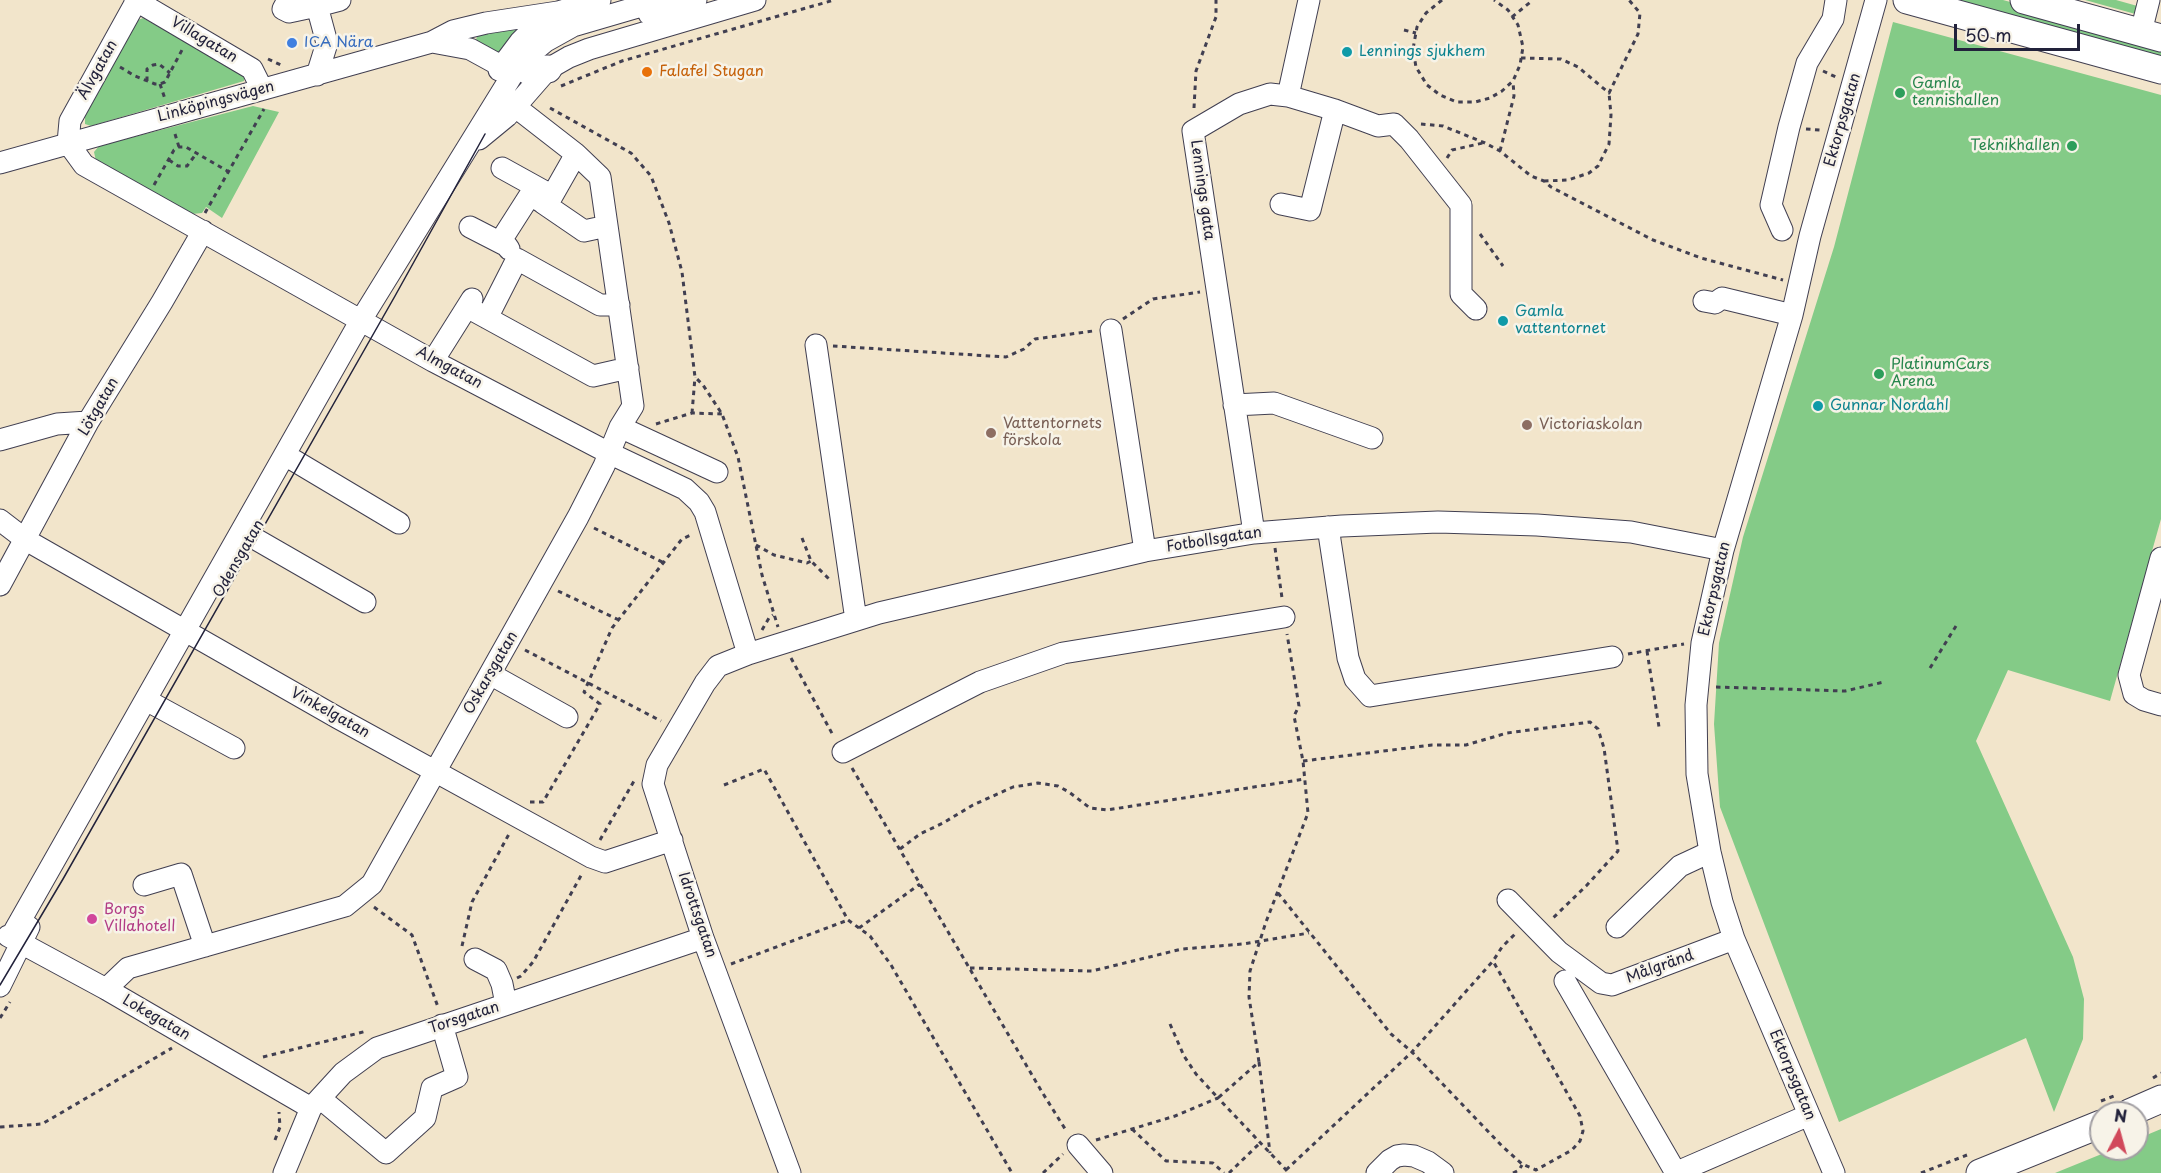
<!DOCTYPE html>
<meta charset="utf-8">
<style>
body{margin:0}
#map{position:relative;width:2161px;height:1173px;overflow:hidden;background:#f2e5cb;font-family:"Playpen Sans",sans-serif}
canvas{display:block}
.north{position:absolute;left:2089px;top:1101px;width:60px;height:60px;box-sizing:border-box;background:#f7f3e8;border:2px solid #a29fa3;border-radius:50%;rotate:6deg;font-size:16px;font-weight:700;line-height:24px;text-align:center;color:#22223b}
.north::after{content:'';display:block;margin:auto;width:21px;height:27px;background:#d1495b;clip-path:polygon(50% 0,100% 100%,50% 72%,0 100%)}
.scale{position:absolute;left:1954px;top:24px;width:126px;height:27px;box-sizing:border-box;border:3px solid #22223b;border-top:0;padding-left:8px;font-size:18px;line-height:21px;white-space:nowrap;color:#22223b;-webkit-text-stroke:4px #f7f3e8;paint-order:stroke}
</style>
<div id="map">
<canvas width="2161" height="1173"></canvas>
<div class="north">N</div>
<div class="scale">50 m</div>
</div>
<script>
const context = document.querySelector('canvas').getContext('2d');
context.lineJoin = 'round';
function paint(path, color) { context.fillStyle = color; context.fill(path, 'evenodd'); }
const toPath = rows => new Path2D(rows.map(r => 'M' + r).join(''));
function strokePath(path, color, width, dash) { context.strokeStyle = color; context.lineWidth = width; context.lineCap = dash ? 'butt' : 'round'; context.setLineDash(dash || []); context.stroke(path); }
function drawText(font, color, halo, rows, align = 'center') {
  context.font = font + ' "Playpen Sans",sans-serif'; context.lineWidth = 5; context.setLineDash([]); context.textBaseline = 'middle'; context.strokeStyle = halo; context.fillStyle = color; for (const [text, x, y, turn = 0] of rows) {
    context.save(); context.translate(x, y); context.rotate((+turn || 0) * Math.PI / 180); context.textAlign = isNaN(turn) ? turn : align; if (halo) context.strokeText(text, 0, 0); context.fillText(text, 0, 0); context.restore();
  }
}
paint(toPath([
 [1927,0,2003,0,2161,43,2161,64],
 [2085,0,2116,0,2141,7,2139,15],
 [143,18,240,72,244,76,244,81,91,126,85,124,85,115,138,20],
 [1893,22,2161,95,2161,519,2110,701,2008,670,1976,741,2073,957,2084,999,2083,1039,2054,1112,2026,1038,1839,1122,1720,807,1714,724,1719,643,1743,537,1834,247],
 [516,25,523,29,501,55,476,40,478,33],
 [253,106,279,112,222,218,206,207,202,213,192,214,96,161,94,152,99,146],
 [2161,1129,2161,1173,2055,1173,2114,1149,2137,1149,2137,1139]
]), '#84cb87');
const minor = toPath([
 [135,0,252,69,262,89],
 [137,0,70,121,68,143,84,165,433,361,609,453,685,489,699,502,705,512,748,654],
 [288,0,283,9,289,12,317,6],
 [649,14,696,0],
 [2141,32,2149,0],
 [432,42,470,49,501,66,513,69],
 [499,70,520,42,537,25,558,12],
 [317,75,327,43,317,6,340,0],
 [1288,96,1309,0],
 [504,102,522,112,576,154],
 [479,139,507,116,548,69,569,57,589,49,755,0],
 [0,163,432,42,453,31,486,23,558,12,600,0],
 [502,168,549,194],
 [543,203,584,231,607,226],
 [1281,204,1310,210,1335,110],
 [470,227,507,246,509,249],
 [1782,230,1771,205,1789,127,1807,63,1833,19,1836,0],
 [1704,301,1715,303,1722,298,1792,315],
 [467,307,593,376,628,368],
 [487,318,517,259,600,305,619,305],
 [1111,330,1145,551],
 [816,345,856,620],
 [433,361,472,299],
 [1234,405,1274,403,1372,438],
 [620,427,717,472],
 [0,440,57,424,88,422],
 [285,455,399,523],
 [0,520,26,540,338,718,591,857,605,862,672,840],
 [1328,527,1348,658,1355,679,1370,696,1612,657],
 [1254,533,1193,131,1239,104,1270,94,1288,96,1335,110,1378,126,1394,124,1409,139,1461,205,1461,294,1476,309],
 [252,537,365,602],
 [2161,558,2129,675,2134,694,2144,700,2161,705],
 [0,585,88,422,162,302,203,231],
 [490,674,567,717],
 [146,700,234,748],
 [843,752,980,682,1063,653,1284,617],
 [144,885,181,874,205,946],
 [1508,900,1559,952,1601,983,1612,985,1734,939],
 [1617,927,1680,866,1710,852],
 [8,936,106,989,311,1108],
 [11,937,361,320,516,69,523,60,546,41,573,26,662,0],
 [475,959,496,970,502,984,506,1004],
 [1565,981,1676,1173],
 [0,986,29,927],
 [106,989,128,968,345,906,372,884,578,517,604,466,620,427,633,406,600,177,576,154,547,205,530,195,500,242],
 [321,1099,386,1153,425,1118,432,1088,457,1077,442,1025],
 [1078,1145,1102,1173],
 [284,1173,311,1108,343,1073,377,1048,703,938],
 [790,1173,703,938,653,784,657,765,705,683,718,666,748,654,879,613,1145,551,1254,533,1342,526,1438,522,1537,525,1631,532,1723,550],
 [1377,1173,1390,1160,1397,1156,1404,1155,1414,1156,1428,1162,1443,1173],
 [1675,1173,1809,1115],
 [1834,1173,1734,939,1722,902,1710,852,1697,774,1696,705,1702,643,1723,550,1792,315,1810,236,1876,0]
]);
const major = toPath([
 [1907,0,2161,70],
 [2024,0,2161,38],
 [527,70,548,69],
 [2129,1113,2161,1099],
 [1980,1173,2101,1124]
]);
strokePath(minor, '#413f51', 23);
strokePath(major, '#413f51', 29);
strokePath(toPath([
 [1442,0,1426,13,1417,27,1413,49,1416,67,1427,85,1440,95,1457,102,1475,102,1490,98,1502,91,1513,81,1520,65,1523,47,1518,25,1508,10,1494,0],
 [1512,17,1533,0],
 [1404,30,1416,33],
 [1521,58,1561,59,1578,67,1609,93,1638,34,1640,13,1629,0],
 [268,59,281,65],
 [120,67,135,76,155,84,160,84,165,82,182,50],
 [1823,71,1836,77],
 [147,81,147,69,153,65,159,64,170,73],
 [160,84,165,99],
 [561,86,622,61,834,0],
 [550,108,631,153,651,176,669,223,682,272,695,377,703,385,722,414,738,457,762,575,778,627],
 [1194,108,1196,71,1216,17,1216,0],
 [1421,124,1443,126,1485,143,1500,151,1531,176,1544,181,1551,187,1653,240,1701,258,1783,280],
 [1806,129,1820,130],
 [175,134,179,147],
 [1500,151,1514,96,1513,81],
 [1447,158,1452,150,1483,143],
 [169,160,178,166,187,166,196,154],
 [1544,181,1568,180,1589,173,1598,166,1609,144,1611,115,1609,93],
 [154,185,174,150,179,147,186,147,229,172],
 [205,213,264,109],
 [1480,234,1503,266],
 [1123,319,1153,299,1200,292],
 [833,346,1006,357,1024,349,1035,339,1093,331],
 [692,413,695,377],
 [656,424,692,413,722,414],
 [594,528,664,563],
 [802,538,811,561,830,580],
 [756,545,774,555,807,563,811,561],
 [1275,548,1282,598],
 [558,591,619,620],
 [762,630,769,618,773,615],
 [525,650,661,721],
 [1647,651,1659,727],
 [1628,654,1684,644],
 [791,658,834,737],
 [1930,668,1956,626],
 [1716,687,1845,691,1884,682],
 [1303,761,1432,745,1466,745,1507,733,1590,722,1598,729,1604,748,1618,851,1587,885,1552,919],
 [852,768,1042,1092,1067,1132],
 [724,785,764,769,848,920,870,936,891,965,1012,1173],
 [530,802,543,802,600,704,584,692,612,628,682,539,693,534],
 [600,840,634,781],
 [900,849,920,834,943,823,973,805,1013,787,1038,783,1058,786,1069,792,1090,808,1107,810,1305,779],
 [1278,893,1391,1034,1412,1052,1502,1146,1522,1164,1536,1170,1572,1150,1580,1141,1583,1131,1580,1116,1493,961],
 [374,907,412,935,438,1007],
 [859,928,920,884],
 [462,946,472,902,509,834],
 [731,964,848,920],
 [970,968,1092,971,1182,949,1243,944,1309,933],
 [517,978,521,976,533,962,583,872],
 [0,1018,10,1002],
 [1170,1024,1184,1056,1196,1074,1218,1098,1259,1062,1249,997,1250,971,1266,922,1308,813,1303,761,1294,716,1299,706,1287,634],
 [263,1057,367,1031],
 [1259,1062,1270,1153],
 [2153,1078,2161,1073],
 [2101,1101,2114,1096],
 [0,1127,42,1124,172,1048],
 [1132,1129,1166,1161,1213,1163,1224,1173],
 [275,1140,280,1127,279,1112],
 [1096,1140,1175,1116,1218,1098,1289,1173],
 [1286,1170,1412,1052,1493,961,1502,947,1516,933],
 [1043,1173,1063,1154],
 [1229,1173,1261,1142],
 [1513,1173,1519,1170,1522,1165],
 [1921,1173,1967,1155]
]), '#413f51', 3, [4.5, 4.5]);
strokePath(minor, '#fff', 21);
strokePath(major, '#fff', 27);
strokePath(toPath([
 [0,985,63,879,395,296,485,134]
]), '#22223b', 1.5);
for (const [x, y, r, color] of [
 [292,43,6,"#3f7fe0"],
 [1347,52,6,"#0f9aa8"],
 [647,72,6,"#e8710a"],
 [1900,93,6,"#2e9e5b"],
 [2072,146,6,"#2e9e5b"],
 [1503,321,6,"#0f9aa8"],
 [1879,374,6,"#2e9e5b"],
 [1818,406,6,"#0f9aa8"],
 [1527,425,6,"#8d6e63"],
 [991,433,6,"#8d6e63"],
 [92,919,6,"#d1479c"]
]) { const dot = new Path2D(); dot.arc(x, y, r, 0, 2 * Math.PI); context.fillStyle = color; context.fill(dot); strokePath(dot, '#f7f3e8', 2); }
drawText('15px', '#22223b', '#f7f3e8', [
 ["Villagatan",204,40,31],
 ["Älvgatan",98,70,-61],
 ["Linköpingsvägen",216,102,-15],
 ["Ektorpsgatan",1843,120,-74],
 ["Lennings gata",1202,190,82],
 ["Almgatan",449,368,28],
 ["Lötgatan",99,407,-60],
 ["Fotbollsgatan",1214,540,-9],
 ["Odensgatan",239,559,-60],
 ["Ektorpsgatan",1715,589,-77],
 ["Oskarsgatan",491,673,-60],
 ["Vinkelgatan",330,713,29],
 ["Idrottsgatan",697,915,71],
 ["Målgränd",1660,967,-20],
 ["Lokegatan",156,1018,30],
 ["Torsgatan",464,1018,-18],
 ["Ektorpsgatan",1792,1075,67]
]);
drawText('15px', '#366cbe', '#f7f3e8', [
 ["ICA Nära",304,43]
], 'left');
drawText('15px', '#0d838f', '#f7f3e8', [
 ["Lennings sjukhem",1359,52],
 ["Gamla",1515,312],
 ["vattentornet",1515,329],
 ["Gunnar Nordahl",1830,406]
], 'left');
drawText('15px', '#c56008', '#f7f3e8', [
 ["Falafel Stugan",659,72]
], 'left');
drawText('15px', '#27864d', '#f7f3e8', [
 ["Gamla",1912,84],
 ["tennishallen",1912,101],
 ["Teknikhallen",2060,146,"right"],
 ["PlatinumCars",1891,365],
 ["Arena",1891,382]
], 'left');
drawText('15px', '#785e54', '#f7f3e8', [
 ["Vattentornets",1003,424],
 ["förskola",1003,441],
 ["Victoriaskolan",1539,425]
], 'left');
drawText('15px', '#b23c85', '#f7f3e8', [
 ["Borgs",104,910],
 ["Villahotell",104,927]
], 'left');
</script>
